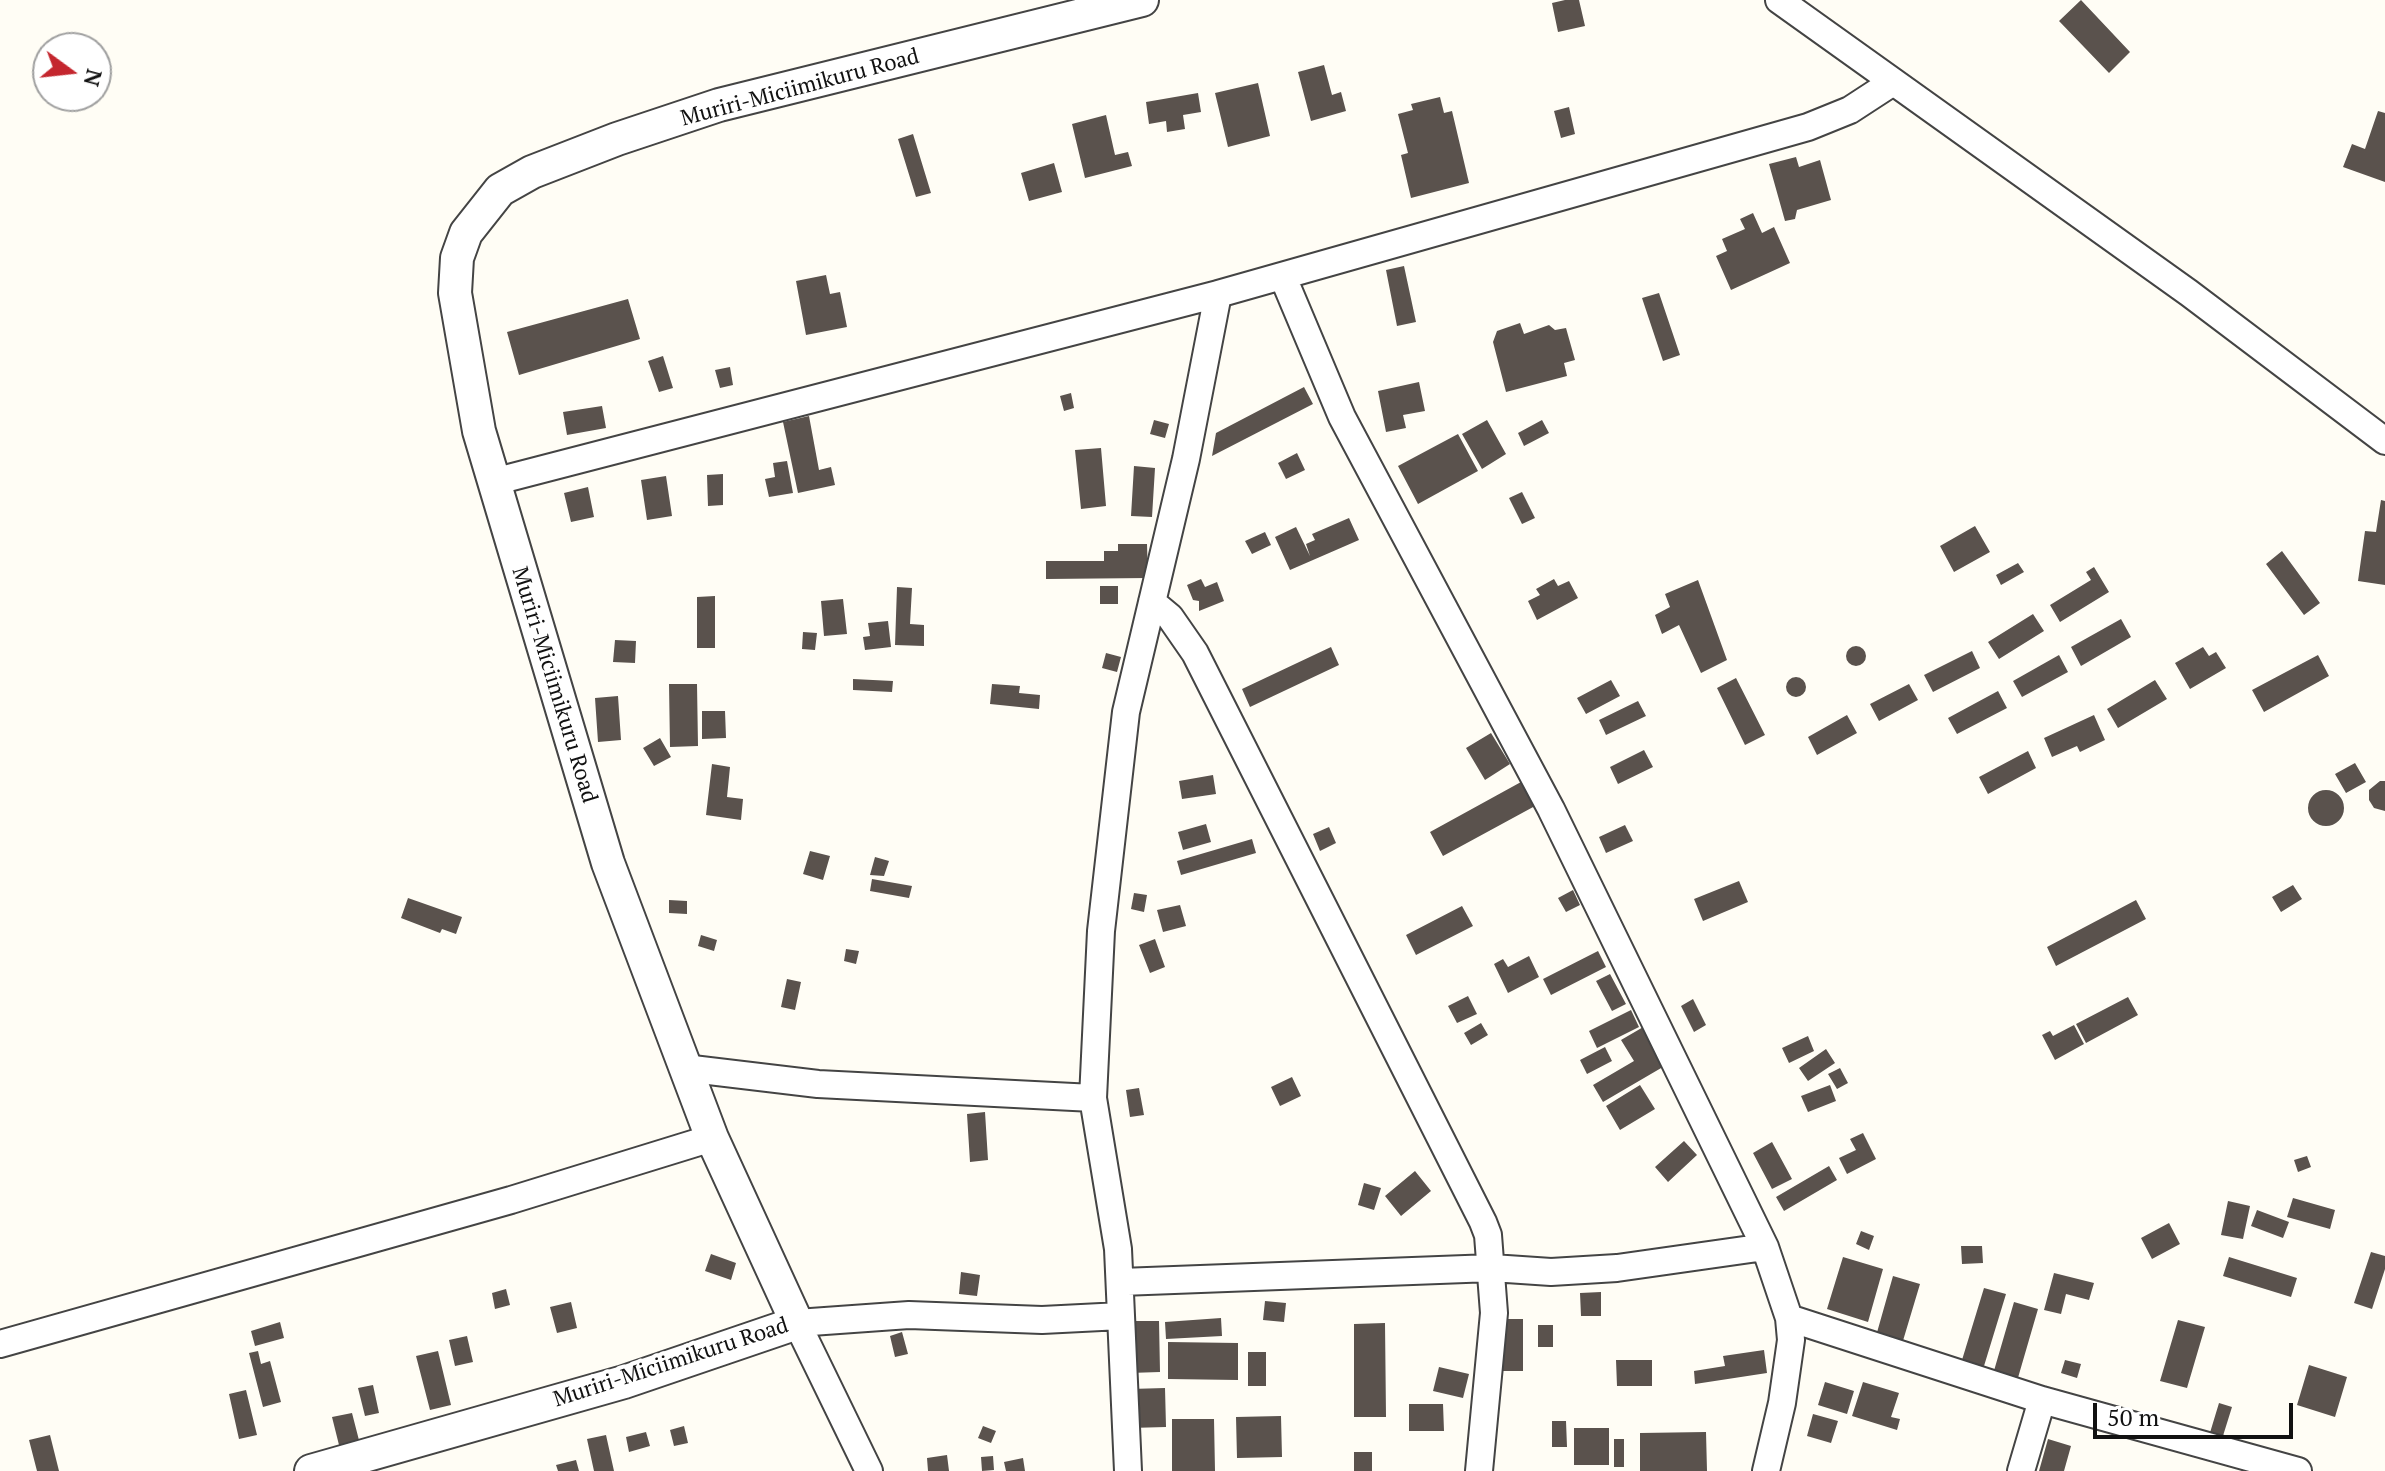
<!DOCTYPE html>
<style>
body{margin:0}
#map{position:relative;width:2385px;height:1471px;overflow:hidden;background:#fffdf5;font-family:"PT Serif",serif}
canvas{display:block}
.north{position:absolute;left:32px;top:32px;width:80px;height:80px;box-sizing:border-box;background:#fff;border:2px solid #a0a0a0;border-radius:50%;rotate:105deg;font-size:22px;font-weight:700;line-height:32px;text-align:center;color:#111}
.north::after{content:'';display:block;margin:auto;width:28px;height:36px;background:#c4262e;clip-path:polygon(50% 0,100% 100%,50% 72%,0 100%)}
.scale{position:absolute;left:2093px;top:1403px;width:200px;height:36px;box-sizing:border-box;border:4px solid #111;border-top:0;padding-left:10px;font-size:24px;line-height:28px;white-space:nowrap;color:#111;-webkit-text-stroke:6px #fff;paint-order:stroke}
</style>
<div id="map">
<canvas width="2385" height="1471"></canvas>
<div class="north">N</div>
<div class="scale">50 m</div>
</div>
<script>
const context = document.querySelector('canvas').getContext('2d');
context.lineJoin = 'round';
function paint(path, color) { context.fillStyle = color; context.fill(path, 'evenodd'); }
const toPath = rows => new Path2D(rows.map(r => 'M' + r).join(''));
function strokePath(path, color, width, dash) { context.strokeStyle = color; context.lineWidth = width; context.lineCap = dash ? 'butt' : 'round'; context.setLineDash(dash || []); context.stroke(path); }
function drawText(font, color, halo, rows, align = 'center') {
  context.font = font + ' "PT Serif",serif'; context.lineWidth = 8; context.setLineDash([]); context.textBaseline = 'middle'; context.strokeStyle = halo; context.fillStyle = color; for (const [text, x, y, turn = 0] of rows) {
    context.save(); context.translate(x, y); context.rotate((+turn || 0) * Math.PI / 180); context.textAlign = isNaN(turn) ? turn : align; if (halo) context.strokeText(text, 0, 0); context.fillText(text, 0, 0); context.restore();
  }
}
paint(toPath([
 [1565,0,1579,0,1585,26,1558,32,1552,3],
 [2081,0,2130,52,2109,73,2059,21],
 [1324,65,1332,95,1341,92,1346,111,1311,121,1298,72],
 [1258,83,1270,136,1228,147,1215,93],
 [1198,93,1201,112,1183,115,1185,129,1167,132,1166,121,1149,124,1146,102],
 [1440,97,1444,113,1452,111,1469,183,1411,198,1401,155,1408,153,1398,114,1413,110,1411,104],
 [1569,107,1575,134,1561,138,1554,111],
 [2378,111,2385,113,2385,182,2343,167,2352,144,2365,149],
 [1106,115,1115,155,1128,152,1132,166,1085,178,1072,124],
 [913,134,931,193,916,197,898,139],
 [1796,157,1799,167,1820,160,1831,200,1797,210,1795,219,1785,221,1769,164],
 [1054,163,1062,192,1029,201,1021,173],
 [1753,213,1762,233,1774,227,1790,263,1731,290,1716,256,1727,251,1722,239,1745,229,1740,219],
 [1404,266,1416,322,1397,326,1386,270],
 [826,275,830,294,840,292,847,327,806,335,796,281],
 [1659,293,1680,355,1663,361,1642,298],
 [628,299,640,339,519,375,507,332],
 [1520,323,1524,334,1549,325,1555,330,1566,328,1575,360,1564,363,1567,376,1506,392,1493,342,1497,331],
 [663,356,673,388,659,392,648,361],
 [730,367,733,385,720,388,715,370],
 [1419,382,1425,411,1403,415,1406,428,1386,432,1378,391],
 [1304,387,1313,404,1212,456,1216,433],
 [1071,393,1074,408,1064,411,1060,396],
 [602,406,606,428,567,435,563,412],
 [809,416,819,470,831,467,835,485,798,493,783,422],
 [1154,420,1169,424,1165,438,1150,434],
 [1487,420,1506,454,1482,469,1462,434],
 [1542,420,1549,433,1524,446,1518,433],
 [1458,434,1478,471,1418,504,1398,466],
 [1101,448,1106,506,1081,509,1075,450],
 [1297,453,1305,470,1286,479,1278,463],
 [787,461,793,493,769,497,765,479,775,477,773,463],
 [1134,466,1155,468,1152,517,1131,516],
 [723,474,723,505,708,506,707,475],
 [666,476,672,516,647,520,641,480],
 [588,487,594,517,571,522,564,493],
 [1522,492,1535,518,1522,524,1509,498],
 [2381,500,2385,501,2385,585,2358,581,2365,531,2376,532],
 [1349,518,1359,540,1290,570,1275,537,1296,527,1310,556,1306,544,1315,540,1312,534],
 [1975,526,1990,552,1954,572,1940,546],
 [1265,532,1271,545,1252,554,1245,541],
 [1118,544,1147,544,1148,578,1046,579,1046,561,1104,561,1104,551,1118,551],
 [2282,551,2320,603,2304,615,2266,564],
 [2018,563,2024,572,2001,585,1996,575],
 [2094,567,2109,592,2060,622,2050,605,2091,580,2086,572],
 [1201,579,1205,587,1217,582,1224,601,1199,611,1199,601,1193,600,1187,585],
 [1554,579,1558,586,1569,581,1578,598,1537,620,1528,601,1540,595,1536,589],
 [1698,580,1727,660,1701,673,1679,625,1662,634,1655,615,1670,607,1665,594],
 [1100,586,1118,586,1118,604,1100,604],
 [897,587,912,588,910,624,924,625,924,646,895,645],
 [715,596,715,648,697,648,697,597],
 [843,599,847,634,824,636,821,601],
 [2033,614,2044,631,1999,659,1988,642],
 [2121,619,2131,637,2081,666,2071,647],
 [888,621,891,647,865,650,863,637,870,636,868,623],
 [803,632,817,633,815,650,802,649],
 [615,640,636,641,635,663,613,662],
 '1846 656a10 10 0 1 1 20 0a10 10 0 1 1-20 0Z',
 [1331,647,1339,665,1250,707,1242,689],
 [2203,647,2209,656,2216,652,2226,668,2190,689,2175,663],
 [1972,651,1980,668,1933,692,1924,675],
 [1106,653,1121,657,1117,672,1102,668],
 [2059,655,2068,672,2022,697,2013,681],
 [2318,655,2329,676,2264,712,2252,690],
 '1786 687a10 10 0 1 1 20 0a10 10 0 1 1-20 0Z',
 [1736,678,1765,735,1745,745,1717,688],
 [853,679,893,681,892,692,853,690],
 [1611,680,1620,696,1586,714,1577,698],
 [2155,680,2167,699,2118,728,2107,709],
 [669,684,697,684,698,746,670,747],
 [992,684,1020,686,1019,693,1040,695,1039,709,990,704],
 [1909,684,1918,700,1879,721,1870,704],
 [1998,691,2007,708,1957,734,1948,718],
 [618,696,621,740,598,742,595,698],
 [1638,701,1646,716,1606,735,1599,720],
 [702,711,725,711,726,738,702,739],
 [1847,715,1857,733,1817,755,1808,737],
 [2094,715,2105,740,2080,752,2077,746,2052,757,2044,738],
 [1491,733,1510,764,1485,780,1466,748],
 [660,738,671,757,654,766,643,748],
 [1644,750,1653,767,1618,784,1610,767],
 [2028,751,2036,768,1988,794,1979,777],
 [2355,763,2366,782,2346,793,2335,774],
 [712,764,730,767,727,797,743,799,741,820,706,815],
 [1213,775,1216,794,1182,799,1179,781],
 [2380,781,2385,781,2385,811,2374,808,2369,800,2369,790],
 [1521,782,1535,806,1443,856,1430,832],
 '2308 808a18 18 0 1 1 36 0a18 18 0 1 1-36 0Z',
 [1206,824,1211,842,1183,850,1178,832],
 [1625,825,1633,841,1606,853,1599,837],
 [1329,827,1336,843,1320,851,1313,834],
 [1252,839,1256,853,1181,875,1177,861],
 [810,851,830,856,823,880,803,874],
 [875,857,889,861,884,876,870,875],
 [872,879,912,886,909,898,870,891],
 [1739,881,1748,902,1703,921,1694,899],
 [2293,885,2302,899,2281,912,2272,897],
 [1573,890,1580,905,1566,912,1558,898],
 [1134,893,1147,895,1144,912,1131,909],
 [408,898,462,917,456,934,442,929,440,933,401,918],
 [669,900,687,901,687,914,669,913],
 [2136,900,2146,919,2056,966,2047,947],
 [1180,905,1186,926,1163,932,1157,910],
 [1462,906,1473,926,1416,955,1406,935],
 [701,935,717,940,714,951,698,946],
 [1155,939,1165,967,1150,973,1139,945],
 [846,949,859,951,856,964,844,961],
 [1598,951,1606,967,1551,995,1543,979],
 [1529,956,1539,977,1508,993,1494,964,1503,959,1508,967],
 [1610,974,1626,1004,1612,1011,1596,981],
 [787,979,801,982,795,1010,781,1007],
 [1468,996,1477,1014,1457,1023,1448,1006],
 [2128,997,2138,1015,2086,1043,2076,1024],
 [1693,999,1706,1025,1694,1032,1681,1006],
 [1631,1010,1639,1027,1597,1048,1589,1031],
 [1481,1023,1488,1035,1471,1045,1464,1033],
 [2074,1025,2084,1044,2055,1060,2042,1035,2050,1031,2053,1036],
 [1645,1026,1668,1064,1603,1102,1593,1085,1634,1061,1621,1040],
 [1808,1036,1814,1051,1789,1063,1782,1048],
 [1605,1047,1612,1061,1587,1074,1580,1060],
 [1826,1049,1835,1063,1808,1081,1799,1068],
 [1840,1068,1848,1083,1837,1089,1828,1074],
 [1292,1077,1301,1096,1280,1106,1271,1087],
 [1640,1085,1655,1109,1620,1130,1606,1106],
 [1830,1085,1836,1101,1808,1112,1801,1096],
 [1139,1088,1144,1115,1130,1117,1126,1090],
 [985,1112,988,1160,970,1162,967,1114],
 [1863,1133,1876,1159,1847,1174,1839,1158,1856,1150,1850,1139],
 [1684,1141,1697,1155,1668,1182,1655,1167],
 [1772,1142,1792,1179,1772,1189,1753,1153],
 [2307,1156,2311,1167,2298,1172,2294,1160],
 [1829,1166,1837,1180,1784,1211,1776,1197],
 [1415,1171,1431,1191,1401,1216,1385,1196],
 [1364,1183,1381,1188,1374,1210,1358,1205],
 [2293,1198,2335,1210,2330,1229,2287,1217],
 [2228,1201,2250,1206,2243,1239,2221,1235],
 [2257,1210,2289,1222,2283,1238,2251,1226],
 [2169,1223,2180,1244,2152,1259,2141,1238],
 [1861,1231,1874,1236,1869,1250,1856,1244],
 [1961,1246,1982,1246,1983,1263,1962,1264],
 [2371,1252,2385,1256,2385,1269,2372,1309,2354,1303],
 [711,1254,736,1263,731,1280,705,1271],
 [1843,1257,1883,1269,1868,1322,1827,1309],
 [2229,1257,2297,1278,2291,1297,2223,1276],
 [961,1272,980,1275,977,1296,959,1294],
 [2054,1273,2094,1283,2089,1300,2066,1294,2061,1314,2044,1310],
 [1893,1276,1920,1284,1902,1344,1876,1336],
 [1984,1288,2006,1294,1984,1366,1962,1360],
 [506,1289,510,1305,495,1309,492,1293],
 [1601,1292,1601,1316,1581,1316,1580,1293],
 [1265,1301,1286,1303,1284,1322,1263,1320],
 [571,1302,577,1328,557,1333,550,1307],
 [2014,1302,2038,1309,2015,1388,1991,1381],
 [1221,1318,1222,1336,1166,1339,1165,1322],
 [1499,1319,1523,1319,1523,1371,1500,1371],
 [2178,1320,2205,1327,2187,1388,2160,1381],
 [1128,1321,1159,1321,1160,1372,1129,1373],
 [280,1322,284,1338,255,1346,251,1331],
 [1385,1323,1386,1417,1354,1417,1354,1324],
 [1538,1325,1553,1325,1553,1347,1538,1347],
 [902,1332,908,1354,895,1357,890,1336],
 [467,1336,473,1362,455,1366,449,1340],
 [1168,1342,1238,1343,1238,1380,1168,1379],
 [1764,1350,1767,1373,1695,1384,1694,1371,1725,1366,1723,1356],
 [258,1351,261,1364,270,1361,281,1402,263,1407,249,1353],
 [438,1351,451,1405,430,1410,416,1356],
 [1248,1352,1266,1352,1266,1386,1248,1386],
 [1616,1360,1652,1360,1652,1386,1617,1386],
 [2065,1360,2081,1364,2077,1378,2061,1373],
 [2309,1365,2347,1377,2335,1417,2297,1405],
 [1439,1367,1469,1374,1463,1398,1433,1391],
 [1825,1382,1854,1391,1847,1414,1818,1405],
 [1863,1382,1899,1393,1891,1417,1900,1419,1897,1430,1852,1416],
 [373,1385,379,1413,365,1416,358,1388],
 [1165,1388,1166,1427,1130,1428,1130,1389],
 [246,1390,257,1435,239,1439,229,1394],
 [2219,1403,2232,1407,2222,1439,2209,1436],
 [1409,1404,1443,1404,1444,1431,1409,1431],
 [352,1413,361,1448,341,1453,332,1417],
 [1813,1414,1838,1421,1831,1443,1807,1436],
 [1281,1416,1282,1457,1237,1458,1236,1417],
 [1172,1419,1214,1419,1215,1471,1172,1471],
 [1552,1421,1566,1421,1567,1447,1552,1447],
 [684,1426,688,1443,674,1446,670,1430],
 [983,1426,996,1431,991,1443,978,1438],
 [1574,1428,1609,1428,1609,1465,1574,1465],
 [646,1432,650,1446,629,1452,626,1437],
 [1706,1432,1707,1471,1640,1471,1640,1433],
 [50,1435,59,1471,37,1471,29,1440],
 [606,1435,614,1471,594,1471,587,1439],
 [1614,1439,1624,1439,1624,1467,1614,1467],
 [2048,1439,2071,1446,2064,1471,2039,1471],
 [1354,1452,1372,1452,1372,1471,1354,1471],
 [947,1455,949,1471,928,1471,927,1458],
 [993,1456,994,1470,982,1471,981,1457],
 [1023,1458,1025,1471,1006,1471,1004,1462],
 [576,1460,579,1471,558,1471,556,1465]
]), '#5a524d');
const minor = toPath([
 [1779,0,2189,293,2385,441],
 [1283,277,1342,417,1551,809,1765,1247,1789,1318,1791,1340,1782,1403,1766,1471],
 [493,482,1218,294],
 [1152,602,1170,617,1195,653,1483,1222,1488,1235,1494,1313,1479,1471],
 [684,1068,818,1084,1093,1098],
 [1121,1282,1492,1268,1551,1272,1617,1268,1765,1247],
 [1789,1318,2042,1400,2298,1471],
 [0,1344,511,1200,712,1138],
 [869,1471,797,1323,909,1315,1042,1320,1121,1316],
 [1128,1471,1118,1249,1093,1098,1101,931,1126,712,1186,459,1218,294,1808,127,1850,110,1893,82],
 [2021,1471,2042,1400]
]);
const tertiary = toPath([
 [311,1471,624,1382,797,1323,712,1138,608,863,479,431,455,293,457,258,466,233,500,190,532,172,617,139,719,105,1142,0]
]);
strokePath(minor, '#444', 30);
strokePath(tertiary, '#444', 36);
strokePath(minor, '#fff', 26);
strokePath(tertiary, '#fff', 32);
drawText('22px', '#111', '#fff', [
 ["Muriri-Miciimikuru Road",800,88,-15],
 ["Muriri-Miciimikuru Road",554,685,73],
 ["Muriri-Miciimikuru Road",671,1363,-18]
]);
</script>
